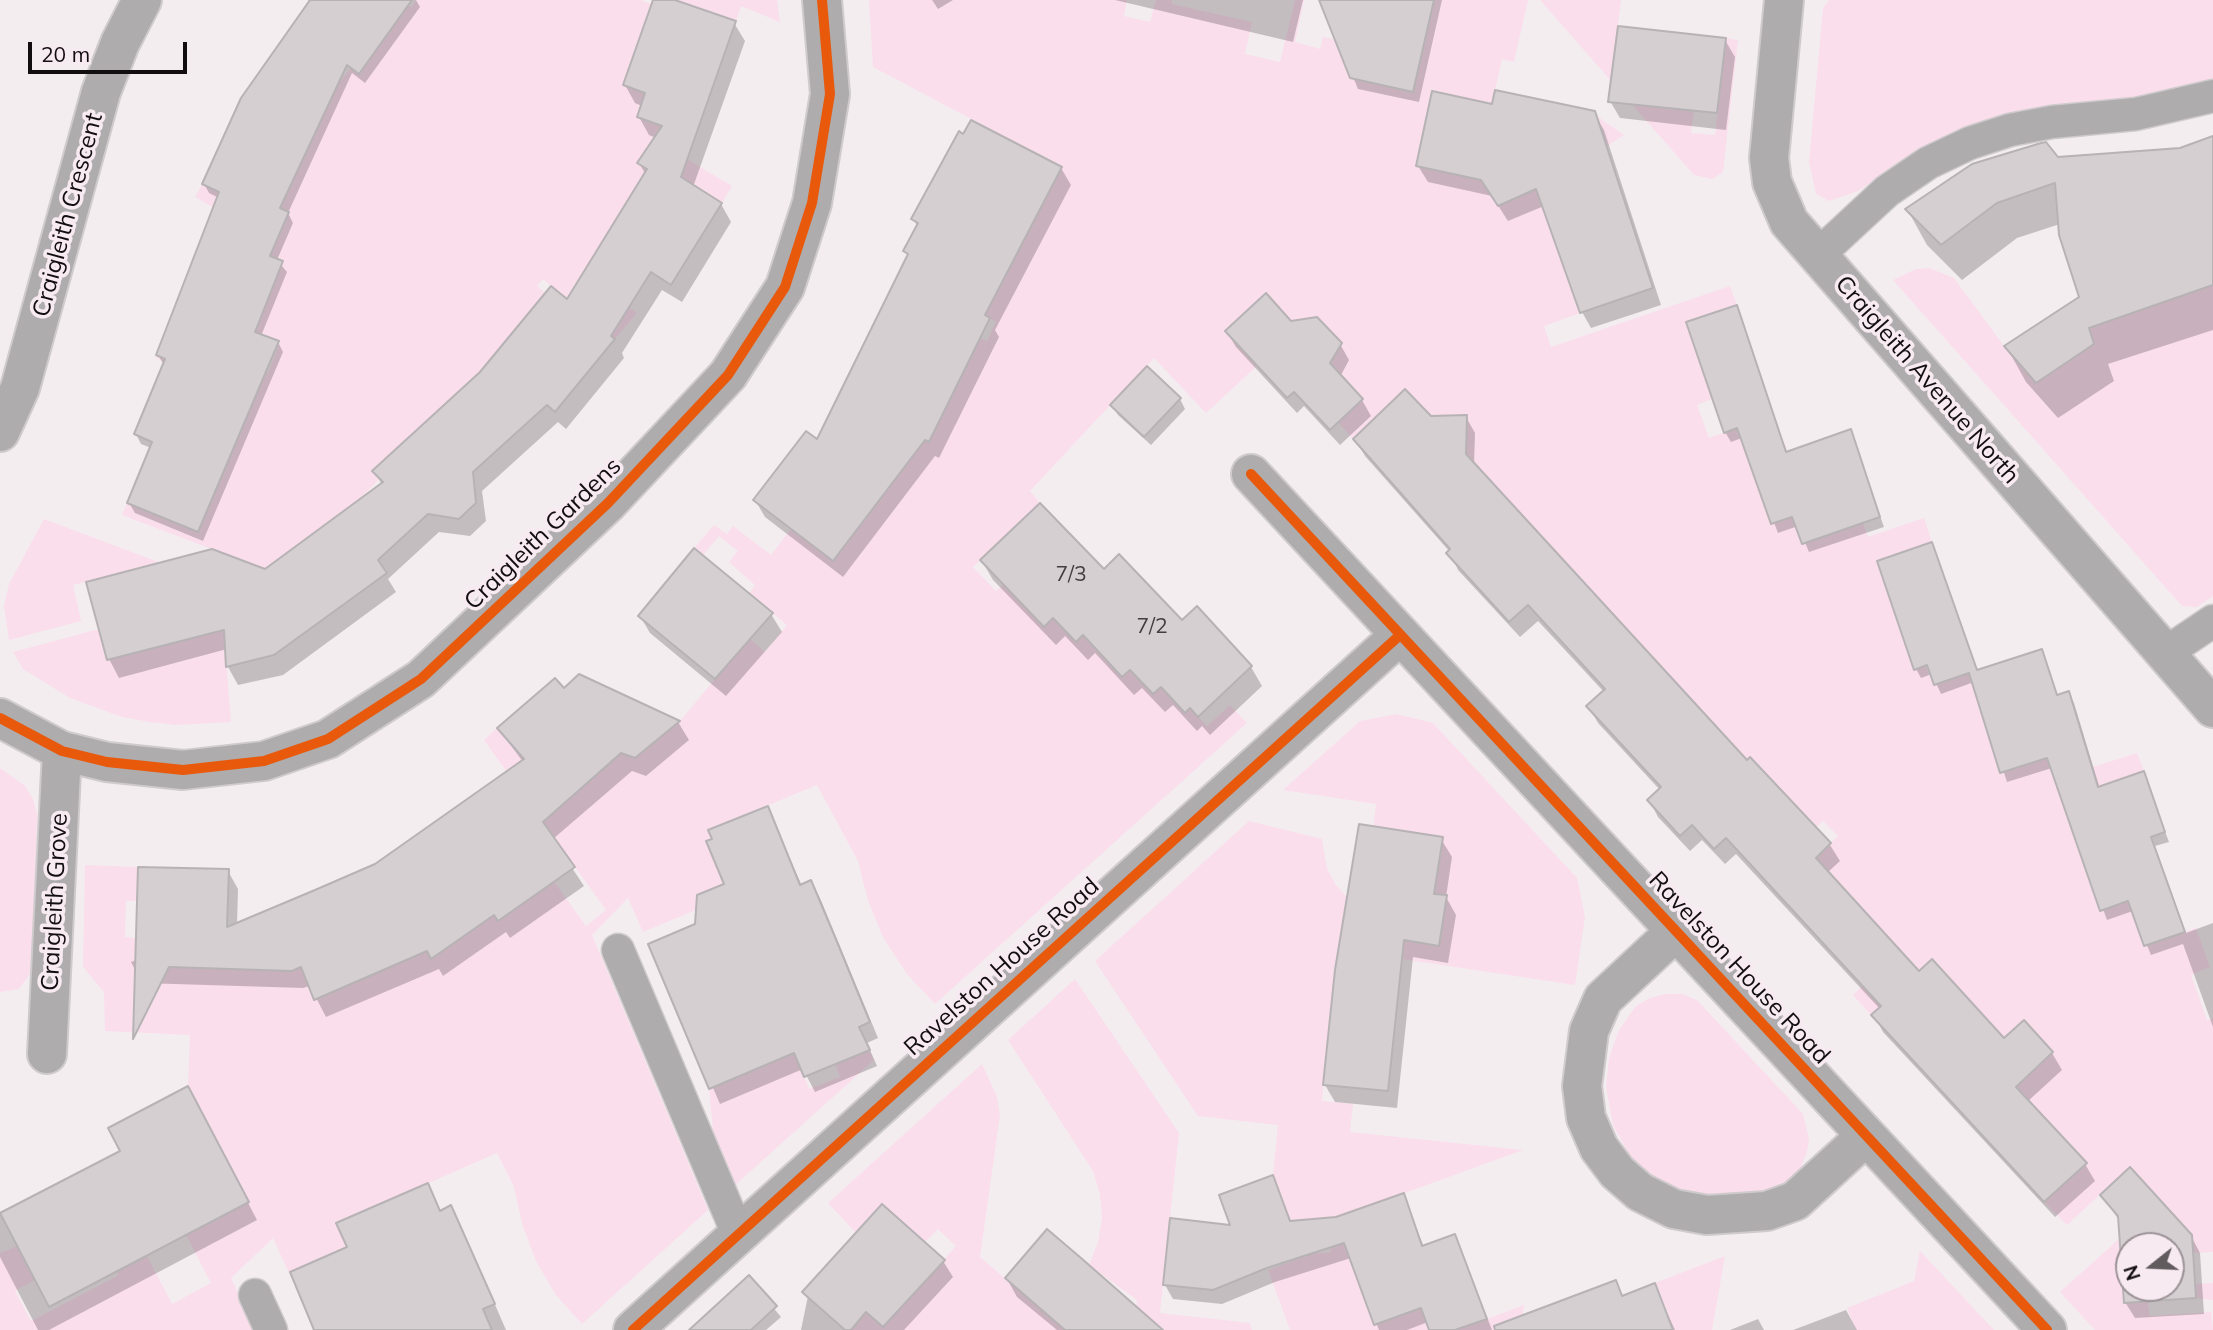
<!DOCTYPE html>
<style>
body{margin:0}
#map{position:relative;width:2213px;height:1330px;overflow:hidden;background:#f4edf0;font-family:Mulish,sans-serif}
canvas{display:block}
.north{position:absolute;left:2115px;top:1232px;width:70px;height:70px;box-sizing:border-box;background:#f7eaf0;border:2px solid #9b9296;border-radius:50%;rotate:252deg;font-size:19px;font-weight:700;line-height:28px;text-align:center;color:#120d0f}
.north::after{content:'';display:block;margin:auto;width:24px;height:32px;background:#615b5e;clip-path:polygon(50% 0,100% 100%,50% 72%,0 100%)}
.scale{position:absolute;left:28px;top:42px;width:159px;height:32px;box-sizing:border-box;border:4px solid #120d0f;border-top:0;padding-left:9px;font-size:21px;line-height:24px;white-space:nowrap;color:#120d0f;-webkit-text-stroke:5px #f7eaf0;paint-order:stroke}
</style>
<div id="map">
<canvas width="2213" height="1330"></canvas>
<div class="north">N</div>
<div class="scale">20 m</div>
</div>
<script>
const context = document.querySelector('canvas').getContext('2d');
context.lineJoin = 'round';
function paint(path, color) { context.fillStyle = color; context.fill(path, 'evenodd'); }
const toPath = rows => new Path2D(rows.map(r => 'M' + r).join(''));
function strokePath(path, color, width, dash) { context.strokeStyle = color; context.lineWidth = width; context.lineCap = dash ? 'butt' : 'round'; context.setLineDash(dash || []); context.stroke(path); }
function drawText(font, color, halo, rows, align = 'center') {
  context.font = font + ' Mulish,sans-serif'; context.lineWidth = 7; context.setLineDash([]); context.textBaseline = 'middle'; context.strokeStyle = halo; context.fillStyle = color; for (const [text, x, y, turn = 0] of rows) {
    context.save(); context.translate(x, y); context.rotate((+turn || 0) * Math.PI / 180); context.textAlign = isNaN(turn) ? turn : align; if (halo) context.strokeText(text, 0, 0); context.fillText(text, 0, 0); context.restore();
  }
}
paint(toPath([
 [416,0,641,0,651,4,623,85,645,93,637,117,683,134,677,153,732,186,722,203,643,154,637,163,647,169,598,269,637,295,630,308,637,313,615,339,543,279,537,286,545,293,469,386,363,496,390,526,327,523,285,554,223,624,231,722,176,725,150,722,122,717,70,698,23,669,13,652,99,629,107,660,173,643,153,565,73,585,81,621,9,640,4,606,9,584,44,519,206,580,217,551,122,515,127,503,198,426,146,405,149,395,194,414,206,383,156,358,157,356,189,369,253,367,268,373,280,342,255,332,282,261,205,231,214,208,195,197,202,184,285,221,289,212,280,208,326,108,291,71,269,57,279,44,337,85,351,68,360,74,380,46,371,39,404,2,411,7],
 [675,0,777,0,780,22,741,6,736,21],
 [869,0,1127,0,1124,16,1150,22,1156,0,1172,0,1172,4,1252,22,1245,54,1280,62,1295,0,1304,0,1295,42,1320,49,1323,37,1349,42,1344,64,1350,78,1374,83,1434,0,1528,0,1514,62,1502,59,1492,104,1490,192,1493,199,1496,202,1588,110,1624,135,1554,181,1597,307,1544,326,1551,347,1730,286,1737,305,1686,323,1712,399,1697,405,1709,438,1737,428,1746,453,1783,440,1788,451,1772,456,1863,523,1868,537,1924,518,1932,542,1877,561,1934,685,1988,666,1982,716,2000,773,2086,747,2093,767,2137,753,2144,771,2062,801,2100,911,2144,896,2144,946,2196,928,2210,967,2191,975,2207,1020,2213,1019,2213,1252,2193,1253,2192,1234,2120,1239,2124,1303,2148,1302,2150,1316,2211,1312,2213,1330,2095,1330,2060,1292,2119,1239,2122,1220,2152,1192,2130,1167,2067,1225,2044,1202,1996,1106,2053,1052,2023,1021,1966,1074,1958,987,1932,959,1871,1015,1853,995,1863,985,1845,967,1882,932,1784,900,1777,894,1838,836,1823,821,1800,842,1735,771,1697,706,1637,761,1628,751,1688,697,1585,667,1549,628,1590,590,1405,389,1353,439,1338,422,1363,399,1327,360,1316,318,1309,318,1297,328,1266,293,1225,331,1257,366,1206,413,1154,358,1030,491,1040,503,973,567,996,591,1003,585,1043,626,1053,618,1075,642,1083,635,1122,677,1130,670,1153,694,1161,687,1185,713,1190,708,1207,726,1230,705,1247,723,935,1004,907,974,884,939,868,901,858,861,817,785,708,830,712,839,706,842,724,884,697,895,696,910,643,932,628,898,592,935,708,1210,582,1324,556,1295,536,1261,522,1224,514,1187,497,1153,337,1223,355,1265,326,1256,289,1273,273,1238,231,1278,255,1330,0,1330,0,1253,17,1246,35,1280,15,1291,31,1321,117,1276,121,1252,135,1262,147,1256,172,1304,211,1283,186,1235,249,1202,188,1086,190,1035,105,1031,104,992,83,967,85,865,138,867,137,901,126,901,125,937,136,938,135,978,163,967,276,939,290,972,301,967,314,999,420,954,407,918,432,959,457,941,450,931,488,906,498,921,533,896,466,800,485,786,586,926,606,910,484,740,497,728,563,804,621,753,635,758,654,742,652,726,623,694,681,720,749,638,765,652,787,625,749,594,755,585,729,562,738,551,719,536,703,555,694,548,714,525,727,534,733,526,771,555,791,529,833,561,893,483,891,423,929,441,980,338,987,341,996,322,965,305,1031,225,1062,167,873,67],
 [1540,0,1621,0,1613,67,1660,107,1694,111,1691,133,1715,135,1726,38,1738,40,1723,172,1712,179,1694,175],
 [1829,0,2213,0,2213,80,2133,98,2049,106,2007,114,1965,128,1920,150,1858,191,1829,201,1816,194,1809,162,1823,8],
 [1929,268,1954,278,2004,346,2038,382,2094,345,2089,328,2213,285,2213,596,2197,607,2182,606,1893,280,1916,269],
 [1397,714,1433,723,1577,878,1585,917,1575,985,1402,959,1335,971,1322,1101,1353,1104,1350,1132,1523,1150,1369,1206,1385,1251,1420,1238,1423,1246,1354,1271,1373,1324,1421,1308,1429,1330,1290,1330,1268,1270,1314,1253,1330,1253,1334,1220,1292,1226,1273,1175,1278,1125,1198,1116,1095,961,1249,821,1322,839,1327,869,1336,885,1401,959,1405,940,1439,946,1434,894,1442,837,1373,829,1376,804,1283,790,1360,721],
 [0,768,25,786,33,799,37,814,32,971,19,989,0,992],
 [759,969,777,1011,750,1023,767,1064,795,1054,809,1089,840,1077,835,1064,869,1050,874,1060,732,1188,714,1140,709,1089,746,1073,738,1056,701,1071,691,1047,728,1030,721,1013,683,1029,674,1004],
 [1075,979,1179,1133,1160,1313,1250,1323,1252,1330,1114,1330,1136,1312,1137,1300,1089,1265,1098,1242,1102,1218,1100,1194,1093,1171,1008,1040],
 [1665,994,1682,994,1697,1000,1803,1114,1809,1139,1807,1152,1800,1169,1786,1183,1763,1192,1709,1195,1680,1189,1651,1175,1631,1158,1613,1125,1606,1087,1609,1058,1619,1030,1636,1006,1650,998],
 [982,1064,997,1097,1000,1115,980,1257,1065,1330,851,1330,866,1312,884,1327,956,1246,938,1229,925,1242,882,1204,856,1233,828,1203],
 [1920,1251,1994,1330,1856,1330,1847,1308,1914,1281],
 [1725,1256,1712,1330,1673,1330,1655,1283],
 [2213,1283,2213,1300,2196,1298,2195,1284],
 [1524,1305,1521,1330,1455,1330,1487,1319]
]), '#fadeeb');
paint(toPath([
 [308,0,416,0,420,7,365,83,352,73,288,213,293,223,277,260,287,272,261,336,278,342,283,352,203,541,135,513,129,503,151,448,141,444,136,434,164,365,158,355,219,198,209,193,204,184,310,3],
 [655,0,670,0,734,23,745,41,693,187,721,204,731,222,682,302,662,290,622,353,624,358,566,429,558,422,482,491,486,521,470,536,439,532,388,579,396,592,283,675,238,685,228,667,227,649,119,678,109,659,265,571,382,485,375,472,568,302,646,175,639,163,656,138,649,135,639,117,642,106,635,103,625,85],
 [932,0,953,0,938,9],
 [1115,0,1303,0,1293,42],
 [1321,0,1442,0,1419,102,1358,89],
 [1725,40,1735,57,1726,130,1620,118,1610,101],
 [1493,106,1594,113,1604,130,1661,305,1591,328,1582,312,1544,206,1508,221,1492,196,1428,182,1418,166],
 [2213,138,2213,330,2108,364,2114,381,2058,418,2026,382,2006,346,2081,297,2060,224,2017,238,1962,280,1927,245,1907,209,2057,159,2181,149],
 [1061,168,1071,185,995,330,999,337,939,458,935,456,843,577,765,517,755,500,818,442,909,257,905,251,918,227,913,219],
 [1737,307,1787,453,1850,431,1884,527,1809,552,1798,526,1778,533,1742,438,1731,442,1725,432],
 [1291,323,1340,344,1349,360,1340,377,1362,400,1371,416,1340,445,1304,406,1297,413,1236,347,1227,332],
 [1180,399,1185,409,1151,445,1118,415,1112,405],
 [1466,417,1475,433,1474,466,1747,763,1750,760,1830,845,1840,861,1827,873,1919,974,2004,1041,2023,1023,2052,1053,2062,1070,2027,1102,2085,1164,2095,1181,2055,1217,1883,1032,1874,1015,1880,1009,1736,854,1725,864,1702,840,1690,851,1658,817,1649,800,1660,790,1598,723,1589,707,1604,692,1538,621,1520,637,1458,570,1450,552,1365,456,1355,439,1431,418],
 [1931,544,1978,672,2041,651,2058,696,2068,693,2074,703,2100,789,2143,773,2169,842,2155,846,2186,933,2213,923,2213,1027,2183,944,2151,955,2133,911,2107,920,2052,768,2007,782,1974,682,1941,694,1932,674,1921,678,1916,669],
 [982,561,1104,571,1251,667,1262,686,1210,735,1202,726,1197,731,1173,705,1165,712,1142,688,1134,695,1095,653,1088,660,1065,636,1056,645,993,580],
 [771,614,782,632,726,696,650,633,640,616],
 [563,691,678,722,689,740,646,776,632,771,553,839,584,886,510,938,506,932,443,976,439,969,326,1017,310,986,303,988,142,983,131,962,145,957,228,871,238,889,237,925,376,865,523,762,499,729],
 [767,808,802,886,811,882,820,898,878,1038,867,1043,877,1066,815,1092,803,1069,720,1104,651,945,697,925,726,885],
 [1441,839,1452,857,1446,897,1456,915,1448,963,1413,957,1397,1108,1335,1102,1325,1085],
 [197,1105,257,1220,49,1330,38,1330,0,1257,0,1215,122,1152],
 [1272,1177,1292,1223,1336,1219,1403,1195,1424,1247,1455,1236,1492,1330,1431,1330,1428,1322,1407,1330,1379,1330,1351,1258,1275,1282,1222,1304,1173,1299,1165,1285,1233,1227],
 [427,1185,441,1212,451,1208,460,1224,506,1330,316,1330,350,1248],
 [2102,1195,2191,1236,2200,1253,2204,1314,2135,1318,2125,1302,2120,1222],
 [2129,1246,2171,1246,2171,1288,2129,1288],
 [943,1261,953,1277,904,1330,801,1330,810,1286],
 [749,1278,781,1317,766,1330,729,1330],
 [1007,1279,1104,1330,1057,1330,1017,1297],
 [1615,1282,1624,1297,1654,1285,1675,1330,1550,1330],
 [1846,1310,1857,1330,1793,1330],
 [1758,1319,1764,1330,1730,1330]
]), '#0003');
const building = toPath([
 [310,0,412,0,359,74,347,65,280,208,289,212,270,256,283,261,255,332,279,341,198,532,127,503,152,442,134,434,165,359,156,355,219,192,202,184,241,98,310,0],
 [653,0,675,0,736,21,681,177,722,203,671,285,651,272,611,336,615,339,555,412,547,405,473,472,476,503,459,519,428,514,378,560,387,573,274,655,226,667,224,630,107,660,86,582,212,549,265,569,383,482,372,471,480,372,551,286,567,299,647,169,637,163,662,126,637,117,645,93,623,85,653,0],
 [1319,0,1434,0,1413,92,1350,78,1319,0],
 [1618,26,1726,38,1717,113,1608,102,1618,26],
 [1495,90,1595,111,1653,288,1580,313,1536,189,1498,206,1481,180,1416,166,1432,91,1492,104,1495,90],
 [971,120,1062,167,985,315,990,318,929,442,925,440,833,561,753,500,806,431,817,439,908,254,903,251,918,223,911,219,959,131,963,134,971,120],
 [2213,136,2213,285,2089,328,2094,344,2036,383,2004,346,2079,297,2059,235,2055,183,1997,203,1941,245,1905,209,1972,164,2041,143,2046,142,2058,157,2180,148,2213,136],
 [1266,293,1291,321,1317,317,1342,343,1330,363,1363,399,1330,430,1294,392,1287,398,1225,331,1266,293],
 [1737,305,1786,452,1851,429,1880,517,1802,544,1792,517,1771,524,1737,428,1724,433,1686,322,1737,305],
 [1147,366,1181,398,1144,437,1110,405,1147,366],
 [1405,389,1431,416,1467,415,1466,454,1747,760,1750,757,1831,843,1816,858,1919,971,1932,959,2004,1038,2024,1020,2053,1052,2016,1087,2087,1163,2044,1202,1871,1015,1881,1006,1726,838,1714,849,1692,825,1680,836,1647,800,1661,787,1586,706,1605,689,1528,605,1509,622,1446,553,1450,549,1353,439,1405,389],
 [1040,503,1104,569,1119,554,1182,620,1197,606,1252,666,1198,717,1190,708,1185,713,1161,687,1153,694,1130,670,1122,677,1083,635,1076,642,1053,618,1044,627,980,560,1040,503],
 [1932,542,1977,670,2042,649,2057,695,2069,691,2098,787,2144,771,2165,832,2151,837,2185,932,2144,946,2128,901,2100,911,2047,758,2000,773,1969,673,1934,685,1927,665,1914,670,1877,561,1932,542],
 [694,548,773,613,715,679,638,616,694,548],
 [579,674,680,721,635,758,621,753,543,822,575,867,498,921,494,915,431,959,427,951,314,1000,301,967,292,971,169,967,133,1039,138,867,229,869,227,927,315,890,375,864,524,759,497,728,555,678,564,688,579,674],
 [768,806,800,885,811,880,835,937,870,1022,859,1027,870,1050,804,1077,794,1053,709,1089,648,944,695,924,697,895,724,884,706,841,712,839,708,830,768,806],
 [1359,824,1443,837,1434,894,1447,895,1439,946,1404,940,1388,1091,1323,1085,1335,970,1359,824],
 [188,1086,249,1202,49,1307,0,1213,120,1151,108,1128,188,1086],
 [2130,1167,2192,1235,2196,1298,2124,1303,2118,1216,2100,1195,2130,1167],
 [2129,1246,2171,1246,2171,1288,2129,1288,2129,1246],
 [1273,1175,1290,1221,1336,1217,1404,1193,1422,1246,1455,1234,1487,1319,1455,1330,1429,1330,1421,1308,1374,1325,1344,1243,1267,1268,1213,1290,1163,1285,1170,1218,1230,1225,1219,1195,1273,1175],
 [428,1183,440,1211,451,1205,495,1304,483,1309,492,1330,314,1330,290,1272,347,1247,336,1223,428,1183],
 [882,1204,945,1260,883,1327,866,1312,851,1330,845,1330,802,1292,882,1204],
 [1047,1229,1081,1258,1163,1330,1065,1330,1005,1278,1047,1229],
 [749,1275,777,1306,751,1330,689,1330,749,1275],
 [1616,1280,1622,1296,1655,1283,1673,1330,1495,1330,1494,1326,1616,1280]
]);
paint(building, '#d5cfd2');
strokePath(building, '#b7b2b4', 2);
const lane = toPath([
 [1817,256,1887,191,1928,163,1970,143,2010,130,2052,122,2136,114,2213,96],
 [2164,654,2213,621],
 [618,950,738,1234],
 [255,1295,271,1330]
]);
const street = toPath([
 [1784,0,1769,158,1772,182,1789,222,2213,708],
 [1251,474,2047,1330],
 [0,718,62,751,107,762,183,770,264,761,328,739,421,679,608,503,728,375,785,287,812,203,830,94,822,0],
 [1676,931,1603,999,1589,1031,1582,1086,1586,1118,1599,1148,1617,1172,1640,1192,1674,1209,1707,1215,1767,1211,1795,1201,1866,1136],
 [47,1054,62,751],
 [633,1330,1400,635]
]);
const secondary = toPath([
 [0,432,20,388,101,92,120,43,142,0]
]);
strokePath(lane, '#cfcacc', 35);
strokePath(street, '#cfcacc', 42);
strokePath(secondary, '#cfcacc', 42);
strokePath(lane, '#aeacad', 32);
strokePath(street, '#aeacad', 38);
strokePath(secondary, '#aeacad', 38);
strokePath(toPath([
 [1251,474,2047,1330],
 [0,718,62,751,107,762,183,770,264,761,328,739,421,679,608,503,728,375,785,287,812,203,830,94,822,0],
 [633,1330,1400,635]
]), '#e8590c', 10);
drawText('21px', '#433e40', null, [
 ["7/3",1071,575],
 ["7/2",1152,627]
]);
drawText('24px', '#120d0f', '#f7eaf0', [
 ["Craigleith Crescent",68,215,-75],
 ["Craigleith Avenue North",1927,380,49],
 ["Craigleith Gardens",543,534,-44],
 ["Craigleith Grove",55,902,-87],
 ["Ravelston House Road",1002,967,-42],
 ["Ravelston House Road",1739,968,47]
]);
</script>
